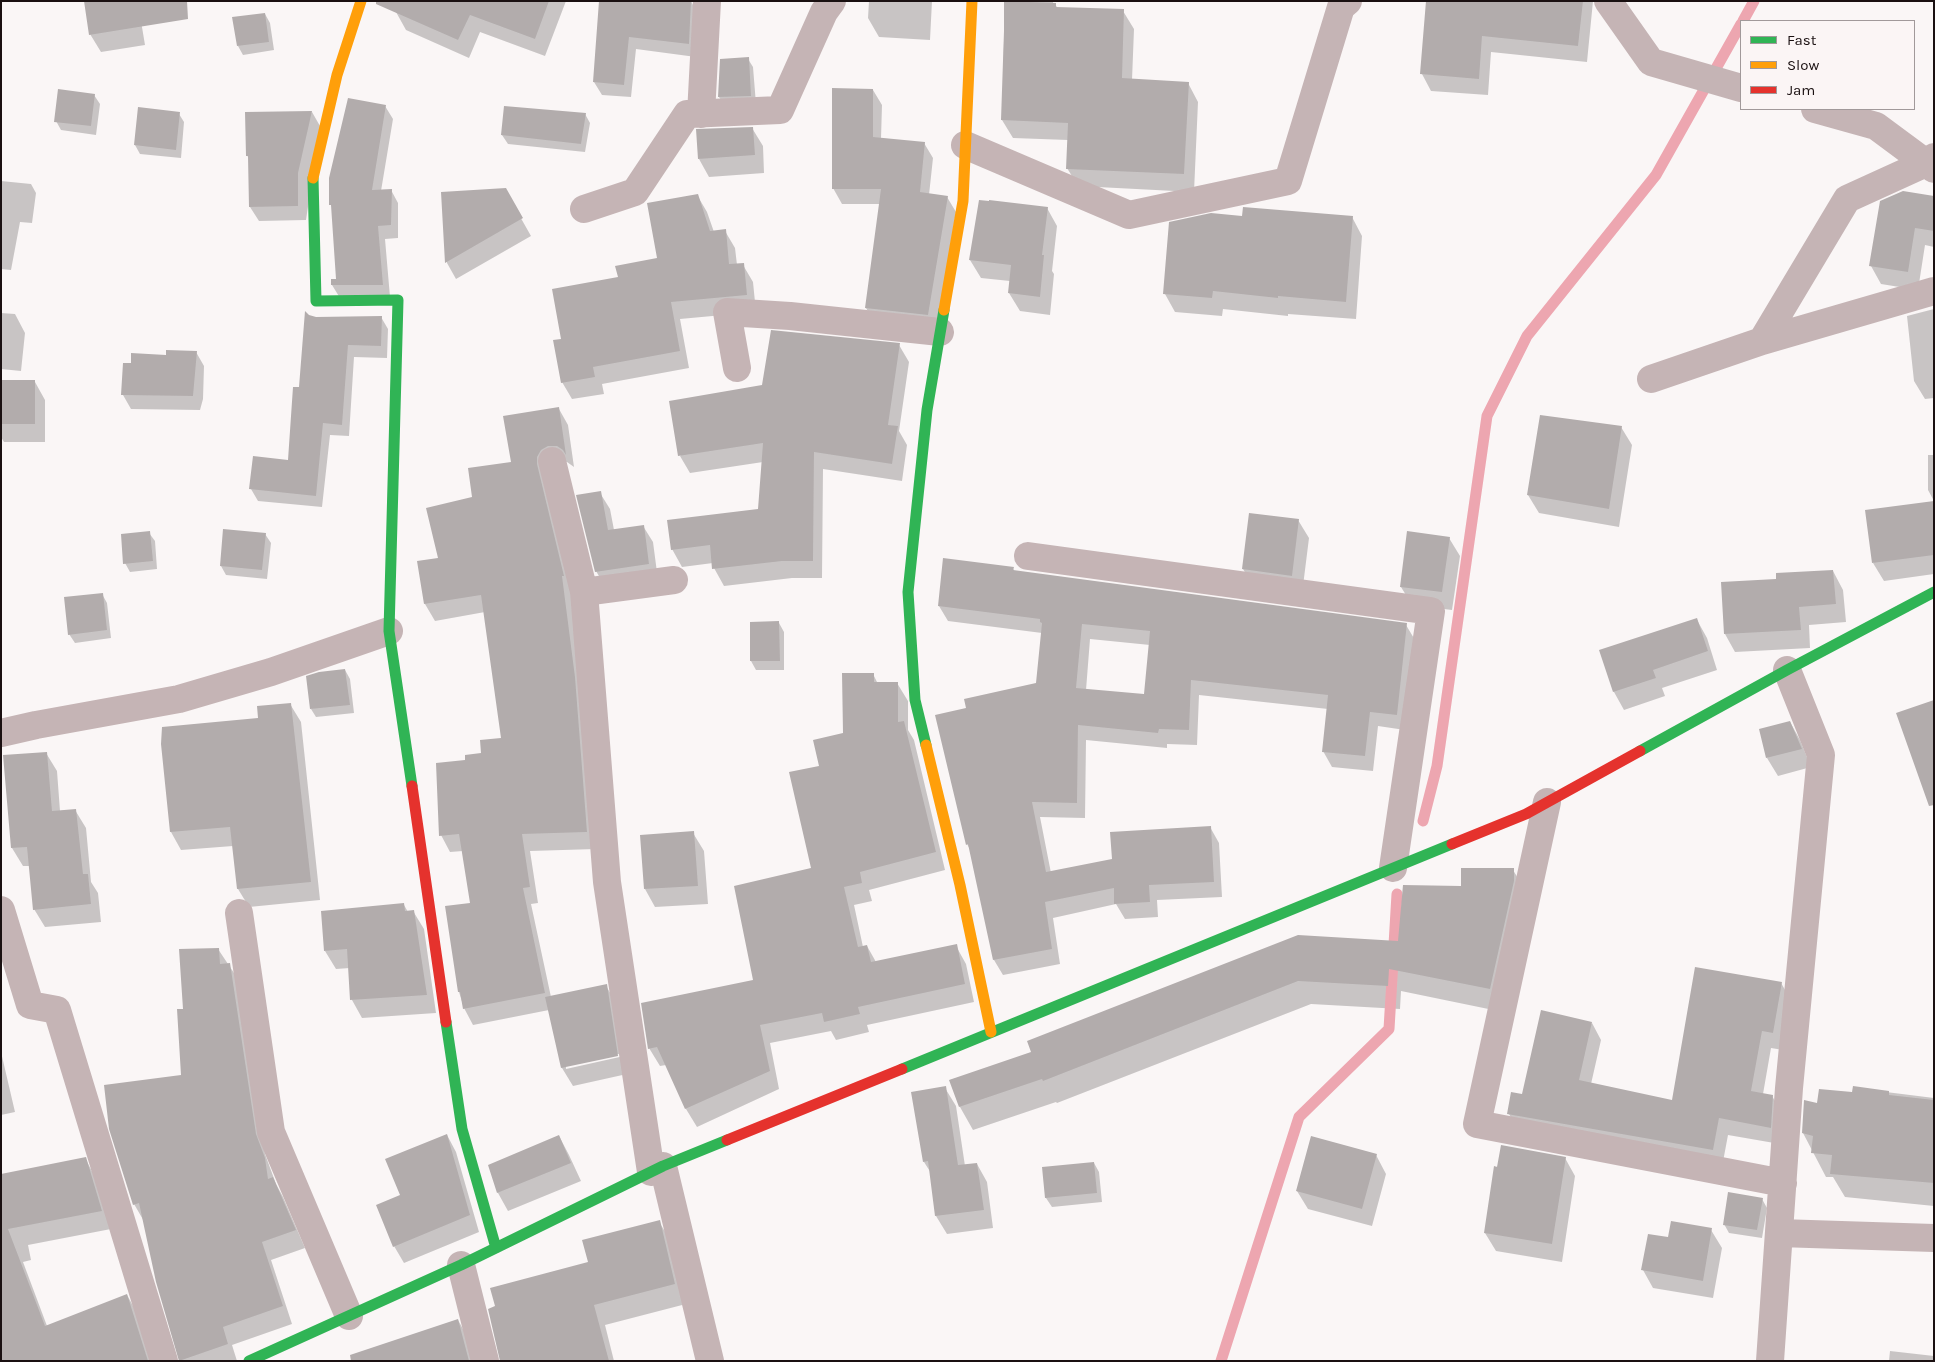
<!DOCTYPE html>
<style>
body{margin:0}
#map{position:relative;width:1935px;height:1362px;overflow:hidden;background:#faf6f6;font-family:Karla,sans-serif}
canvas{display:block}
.frame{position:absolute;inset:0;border:2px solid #1a1011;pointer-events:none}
.legend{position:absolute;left:1740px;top:20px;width:175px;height:90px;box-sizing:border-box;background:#fbf5f5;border:1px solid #a1999a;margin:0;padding:6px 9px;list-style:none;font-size:15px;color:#1a1011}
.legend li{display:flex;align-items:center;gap:10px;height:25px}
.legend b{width:25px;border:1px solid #a1999a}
</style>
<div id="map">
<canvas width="1935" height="1362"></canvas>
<div class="frame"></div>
<ul class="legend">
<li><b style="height:6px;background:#30b455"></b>Fast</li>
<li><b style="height:6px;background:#ff9f0a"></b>Slow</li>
<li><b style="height:6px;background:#e5322d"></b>Jam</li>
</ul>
</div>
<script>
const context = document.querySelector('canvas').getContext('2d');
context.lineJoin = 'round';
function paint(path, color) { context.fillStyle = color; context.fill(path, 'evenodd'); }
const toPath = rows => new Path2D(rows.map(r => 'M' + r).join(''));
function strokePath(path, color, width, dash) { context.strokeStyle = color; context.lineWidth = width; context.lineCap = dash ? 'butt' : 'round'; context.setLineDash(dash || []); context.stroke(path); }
paint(toPath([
 [401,1,566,1,545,56,480,32,469,58,406,30,396,12],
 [600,1,691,1,698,15,696,57,636,49,631,97,602,95,594,82],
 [869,1,932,1,930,40,879,37,868,18],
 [1005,1,1053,1,1053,4,1055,4,1058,9,1123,11,1134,29,1132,80,1188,83,1198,102,1194,192,1078,186,1067,168,1068,140,1013,138,1002,120],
 [1427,1,1593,1,1587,62,1491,52,1488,95,1431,91,1422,74],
 [138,3,145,45,101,52,90,34],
 [265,14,270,23,274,50,243,55,238,46],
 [748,59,753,67,756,104,724,105,719,97],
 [873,90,882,105,881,139,924,143,933,158,929,195,947,197,956,212,936,330,875,323,866,308,880,204,842,204,833,188],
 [94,95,100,104,96,135,61,130,56,121],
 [385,106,393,119,381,191,391,190,398,203,398,238,385,239,390,297,340,298,332,285,337,281,330,178],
 [312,112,320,126,306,220,259,221,250,207,249,159,247,155],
 [179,114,184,122,181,158,140,154,135,145],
 [585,114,590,123,585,152,508,144,502,135],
 [752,128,763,146,764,173,709,177,699,159],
 [1,181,31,184,36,193,32,223,20,222,11,270,1,269],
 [505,190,531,236,456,279,447,263,442,194],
 [697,195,707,212,714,232,725,231,735,248,737,265,743,265,753,282,756,312,680,319,689,368,602,384,604,394,572,399,562,382,562,340,619,278,658,259],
 [1934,197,1934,247,1925,245,1918,290,1881,284,1871,266],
 [1047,208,1057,226,1052,271,1054,274,1050,315,1020,311,1009,293,1010,281,981,278,970,260],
 [1243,217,1352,217,1362,236,1356,319,1288,314,1288,316,1223,309,1222,316,1175,312,1165,294],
 [1934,309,1934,398,1925,399,1914,381,1907,316],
 [1,313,15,314,25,333,21,371,1,369],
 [381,317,388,329,387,358,354,357,349,436,330,435,322,507,258,501,251,489,289,461,300,389,316,318],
 [899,345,909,362,899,431,907,445,902,481,823,469,822,578,792,578,724,586,714,568,713,563,682,567,672,549,760,510,763,462,690,473,680,456,764,386],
 [196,352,204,366,203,399,200,410,131,409,123,395,133,364,167,356],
 [1,382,35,382,45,400,45,442,4,442,1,437],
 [559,409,568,425,574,467,567,462,558,462,573,593,596,849,530,851,538,903,531,904,551,997,606,986,617,1004,627,1074,573,1086,562,1068,549,1010,473,1025,464,1008,459,992,447,907,472,904,463,851,450,852,441,835,466,762,483,754,502,739,485,612,435,621,425,604,419,562,439,559,474,498,512,463],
 [623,1053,624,1056,566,1069,566,1066],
 [1621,427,1632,445,1619,527,1539,513,1528,495],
 [1928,455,1934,455,1934,501,1928,490],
 [600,493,610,509,614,530,643,526,653,542,658,580,606,588,596,571],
 [1934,502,1934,574,1884,581,1873,563],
 [1298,520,1309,538,1302,594,1254,587,1243,569],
 [149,533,155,541,157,569,130,572,125,563],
 [265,534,271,543,267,579,226,575,221,566],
 [1449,538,1460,556,1452,610,1412,605,1401,587],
 [1013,568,1015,572,1406,625,1415,640,1405,730,1378,726,1373,771,1332,767,1323,751,1328,709,1199,695,1197,745,1167,744,1167,748,1086,740,1085,818,1040,817,1051,873,1113,860,1210,827,1219,843,1222,897,1157,900,1158,917,1125,919,1116,904,1053,918,1060,964,1003,975,994,960,971,851,967,844,967,709,1037,684,1042,633,948,621,939,606],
 [1090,639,1150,645,1145,696,1086,690],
 [1833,571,1843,590,1846,622,1809,625,1810,648,1735,652,1725,634,1778,580],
 [102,594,107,603,111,638,75,643,69,634],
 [1697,620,1707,638,1717,670,1662,688,1665,696,1624,710,1614,692,1600,651],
 [779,623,784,632,784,670,756,670,751,661],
 [345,670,350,679,354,713,316,717,311,709],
 [873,674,878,684,897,683,908,701,908,730,914,740,945,870,869,890,872,901,854,905,863,947,867,946,876,962,956,946,966,964,974,1002,867,1025,869,1032,836,1040,831,1031,770,1043,779,1089,697,1127,686,1109,666,1065,660,1066,649,1048,755,981,812,869,820,767,844,734],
 [290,704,301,722,320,900,249,907,238,889,233,846,181,850,171,832,163,744,260,719],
 [1790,722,1800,740,1811,767,1778,776,1767,758],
 [46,753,57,771,60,811,75,810,86,828,91,882,98,893,101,922,45,927,34,909,30,866,23,866,12,848,4,757],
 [693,833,704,851,708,904,655,907,645,889],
 [1513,870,1527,893,1503,1012,1401,991,1400,1009,1311,1004,1057,1103,1056,1102,973,1130,960,1107,950,1080,1399,942,1462,887],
 [404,905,408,912,413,911,424,929,436,1013,362,1018,352,1000,350,968,336,969,325,951],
 [218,949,240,982,265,1154,276,1184,283,1197,305,1248,271,1260,292,1324,232,1345,237,1361,180,1361,158,1282,145,1223,134,1204,183,1076,184,1010],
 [1781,983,1791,1000,1783,1050,1771,1048,1763,1094,1772,1096,1782,1113,1780,1144,1728,1135,1722,1167,1518,1131,1509,1114,1523,1096,1592,1023,1601,1040,1591,1084,1674,1102],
 [1,1052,15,1112,1,1115],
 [945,1088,956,1106,965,1166,977,1164,987,1182,993,1228,947,1234,936,1216,931,1173,924,1162],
 [1854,1088,1934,1098,1934,1206,1845,1197,1833,1177,1826,1177,1803,1133,1818,1104,1854,1093],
 [447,1135,456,1152,479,1232,404,1263,394,1246,401,1195],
 [559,1136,569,1155,581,1181,508,1211,498,1193,490,1165],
 [1376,1155,1386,1174,1372,1226,1308,1209,1297,1191],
 [85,1158,95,1177,111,1229,28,1245,31,1260,23,1262,47,1326,127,1295,137,1313,151,1361,1,1361,1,1175],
 [1565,1158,1575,1176,1562,1262,1496,1251,1485,1233,1495,1167],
 [1094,1163,1099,1172,1102,1202,1052,1207,1046,1198,1043,1168],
 [1762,1199,1767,1208,1762,1238,1729,1233,1724,1224],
 [659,1222,671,1241,686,1304,605,1325,614,1361,501,1361,589,1263],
 [1711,1230,1722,1248,1713,1298,1653,1288,1643,1270,1669,1239],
 [458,1320,469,1340,474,1361,350,1361],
 [1890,1351,1934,1356,1934,1361,1889,1361]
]), '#0003');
strokePath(toPath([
 [1743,21,1754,1],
 [1423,821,1437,766,1487,416,1527,336,1656,175,1741,24],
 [1221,1361,1299,1117,1389,1029,1397,894]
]), '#eda6b0', 11);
paint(toPath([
 [84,1,187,1,188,19,89,35],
 [376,1,549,1,535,39,470,15,458,40,376,4],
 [599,1,691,1,689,44,629,37,624,85,593,82],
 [1004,1,1056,3,1056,7,1124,9,1122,78,1189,82,1184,174,1066,169,1068,123,1001,120,1004,31],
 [1426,1,1583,1,1578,46,1482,36,1479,79,1420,74],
 [265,13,269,42,237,46,232,17],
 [749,57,751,96,718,97,720,59],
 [832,88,873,89,873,137,925,142,920,192,948,196,928,315,865,308,881,189,832,189],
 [58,89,95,94,91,126,54,122],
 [348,98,386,105,372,190,392,189,391,225,378,226,383,285,331,285,331,279,336,279,331,205,329,205,329,178],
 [504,106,586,113,581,144,501,135],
 [138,107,180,112,176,150,134,145],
 [312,111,298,173,298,206,249,207,248,156,246,156,245,112],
 [753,127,755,155,698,159,696,129],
 [506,188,523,218,445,263,441,192],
 [1903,191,1934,196,1934,231,1915,228,1908,272,1869,266,1880,201],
 [698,194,710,231,726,229,729,264,744,263,747,295,671,302,680,351,593,367,595,377,561,383,553,340,561,339,552,289,618,277,615,266,657,258,647,203],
 [979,200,989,201,989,200,1048,207,1042,255,1044,255,1040,297,1008,293,1011,265,969,260],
 [1243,207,1353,216,1346,302,1278,296,1278,298,1213,291,1212,298,1163,294,1169,222,1211,213,1242,216],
 [305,311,309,315,316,317,382,316,381,346,348,345,342,425,323,423,316,496,249,489,253,456,288,460,293,387,299,387],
 [771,330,900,343,888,425,898,426,892,464,814,452,813,561,782,561,712,569,710,545,671,550,667,520,758,509,763,443,678,456,669,401,762,385],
 [166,350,197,351,193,396,121,395,123,363,131,363,131,353,166,355],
 [1,380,35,380,35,424,1,424],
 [559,407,566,455,563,450,557,446,548,446,541,450,537,457,537,464,564,576,562,576,575,677,587,832,522,834,530,887,523,888,545,993,463,1009,460,992,458,992,445,906,470,903,459,834,439,836,436,763,465,760,465,755,481,753,480,740,501,738,481,595,424,604,417,561,438,558,426,508,472,497,468,468,511,462,503,416],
 [1540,415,1622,426,1609,509,1527,495],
 [601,491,608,530,644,525,649,564,595,572,576,495],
 [1934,501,1934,555,1872,563,1865,510],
 [1249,513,1299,519,1292,576,1242,569],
 [223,529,266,533,262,570,220,566],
 [150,531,153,561,123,564,121,534],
 [1407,531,1450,537,1442,592,1400,587],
 [943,558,1014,567,1013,570,1407,623,1397,715,1370,712,1365,756,1322,752,1328,695,1191,680,1189,730,1159,729,1158,733,1078,725,1077,803,1032,802,1046,872,1112,859,1110,832,1211,826,1214,882,1149,885,1150,902,1114,904,1114,888,1045,902,1052,949,993,960,968,844,966,845,935,715,966,708,964,699,1036,683,1042,623,1040,622,1040,619,938,606],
 [1082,624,1150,631,1144,694,1076,688],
 [1833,570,1836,604,1799,607,1801,630,1724,634,1721,582,1776,579,1776,573],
 [103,593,107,630,68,635,64,597],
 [1697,618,1708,651,1653,670,1656,678,1613,692,1599,650],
 [779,621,780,661,750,661,750,622],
 [345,669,350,705,310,709,306,676,319,672],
 [842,673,874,673,874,682,898,682,898,722,904,721,936,852,860,872,862,883,844,887,858,947,867,945,871,962,957,944,965,984,858,1007,860,1014,824,1022,822,1013,760,1025,770,1071,685,1109,657,1047,648,1049,641,1003,753,980,734,886,811,868,789,772,819,766,813,740,843,733],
 [1934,700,1934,805,1929,806,1896,713],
 [291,703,311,882,237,889,230,827,170,832,161,744,162,727,258,718,257,706],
 [1790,721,1802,749,1766,758,1759,729],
 [47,752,52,811,76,809,83,874,88,874,91,904,33,910,27,847,11,848,3,755],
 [694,831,698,886,644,889,640,835],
 [1461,868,1514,868,1514,881,1490,989,1389,969,1388,986,1298,981,1043,1081,1042,1079,959,1107,949,1080,1031,1052,1027,1041,1298,935,1398,941,1403,885,1461,886],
 [404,903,405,911,414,910,427,995,350,1000,347,949,324,951,321,911],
 [219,948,220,964,230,963,256,1134,265,1158,268,1179,273,1177,296,1230,262,1242,283,1306,223,1327,228,1344,179,1361,156,1282,139,1203,133,1205,109,1129,104,1085,181,1075,177,1009,183,1009,179,949],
 [1695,967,1782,982,1773,1033,1762,1031,1751,1091,1773,1095,1771,1128,1719,1118,1713,1150,1507,1114,1511,1092,1522,1094,1541,1010,1592,1022,1579,1080,1672,1100],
 [607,984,618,1056,561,1068,545,997],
 [946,1086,958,1165,977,1163,984,1210,935,1216,928,1161,923,1162,911,1092],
 [1853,1086,1889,1091,1889,1095,1934,1100,1934,1183,1830,1174,1832,1155,1811,1153,1813,1136,1802,1133,1804,1100,1817,1103,1819,1089,1852,1092],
 [447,1134,470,1215,393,1247,376,1205,400,1195,385,1159],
 [559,1135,571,1163,497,1193,488,1165],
 [1311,1136,1377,1154,1362,1209,1296,1191],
 [1501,1145,1566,1157,1552,1244,1484,1233,1494,1166,1497,1167],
 [86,1157,102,1211,8,1229,45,1326,127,1294,148,1361,1,1361,1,1174],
 [1094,1162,1097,1193,1045,1198,1042,1167],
 [1728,1192,1763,1198,1757,1230,1723,1225],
 [660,1220,675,1284,594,1305,609,1361,500,1361,488,1309,495,1306,490,1288,588,1262,582,1240],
 [1671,1221,1712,1228,1703,1281,1641,1270,1648,1234,1668,1237],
 [458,1319,469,1361,351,1361,350,1355]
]), '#b2acac');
strokePath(toPath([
 [1608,1,1651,62,1741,88],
 [1815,109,1876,126,1934,169],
 [701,114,707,1],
 [965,145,1129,215,1288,181,1341,7,1348,1],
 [584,209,635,192,687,114,780,110,824,12,832,1],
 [1762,341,1847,199,1926,163,1934,157],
 [737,368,727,312,790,316,940,332],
 [1651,379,1762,341,1934,291],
 [552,461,584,592,607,882,651,1172],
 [1028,556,1431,611,1393,868],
 [584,592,674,580],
 [1,733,36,725,179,699,271,672,389,631],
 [1547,802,1477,1124,1783,1183],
 [1,910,30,1005,57,1010,164,1361],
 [239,913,271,1132,349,1316],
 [663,1166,710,1361],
 [1779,1233,1934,1238],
 [461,1265,485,1361],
 [1770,1361,1789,1088,1821,755,1787,670]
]), '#c5b4b5', 28);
strokePath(toPath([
 [313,178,316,301,398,300,389,631,412,786],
 [926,745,915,700,908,592,927,410,944,310],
 [1640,751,1787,670,1934,592],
 [446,1022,462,1129,496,1248],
 [902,1069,1452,844],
 [249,1361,461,1265,663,1166,727,1140]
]), '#30b455', 11);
strokePath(toPath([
 [313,178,337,75,361,1],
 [944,310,963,201,972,1],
 [926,745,960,885,991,1032]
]), '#ff9f0a', 11);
strokePath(toPath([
 [412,786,446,1022],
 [1452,844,1526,814,1640,751],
 [727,1140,902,1069]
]), '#e5322d', 11);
</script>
